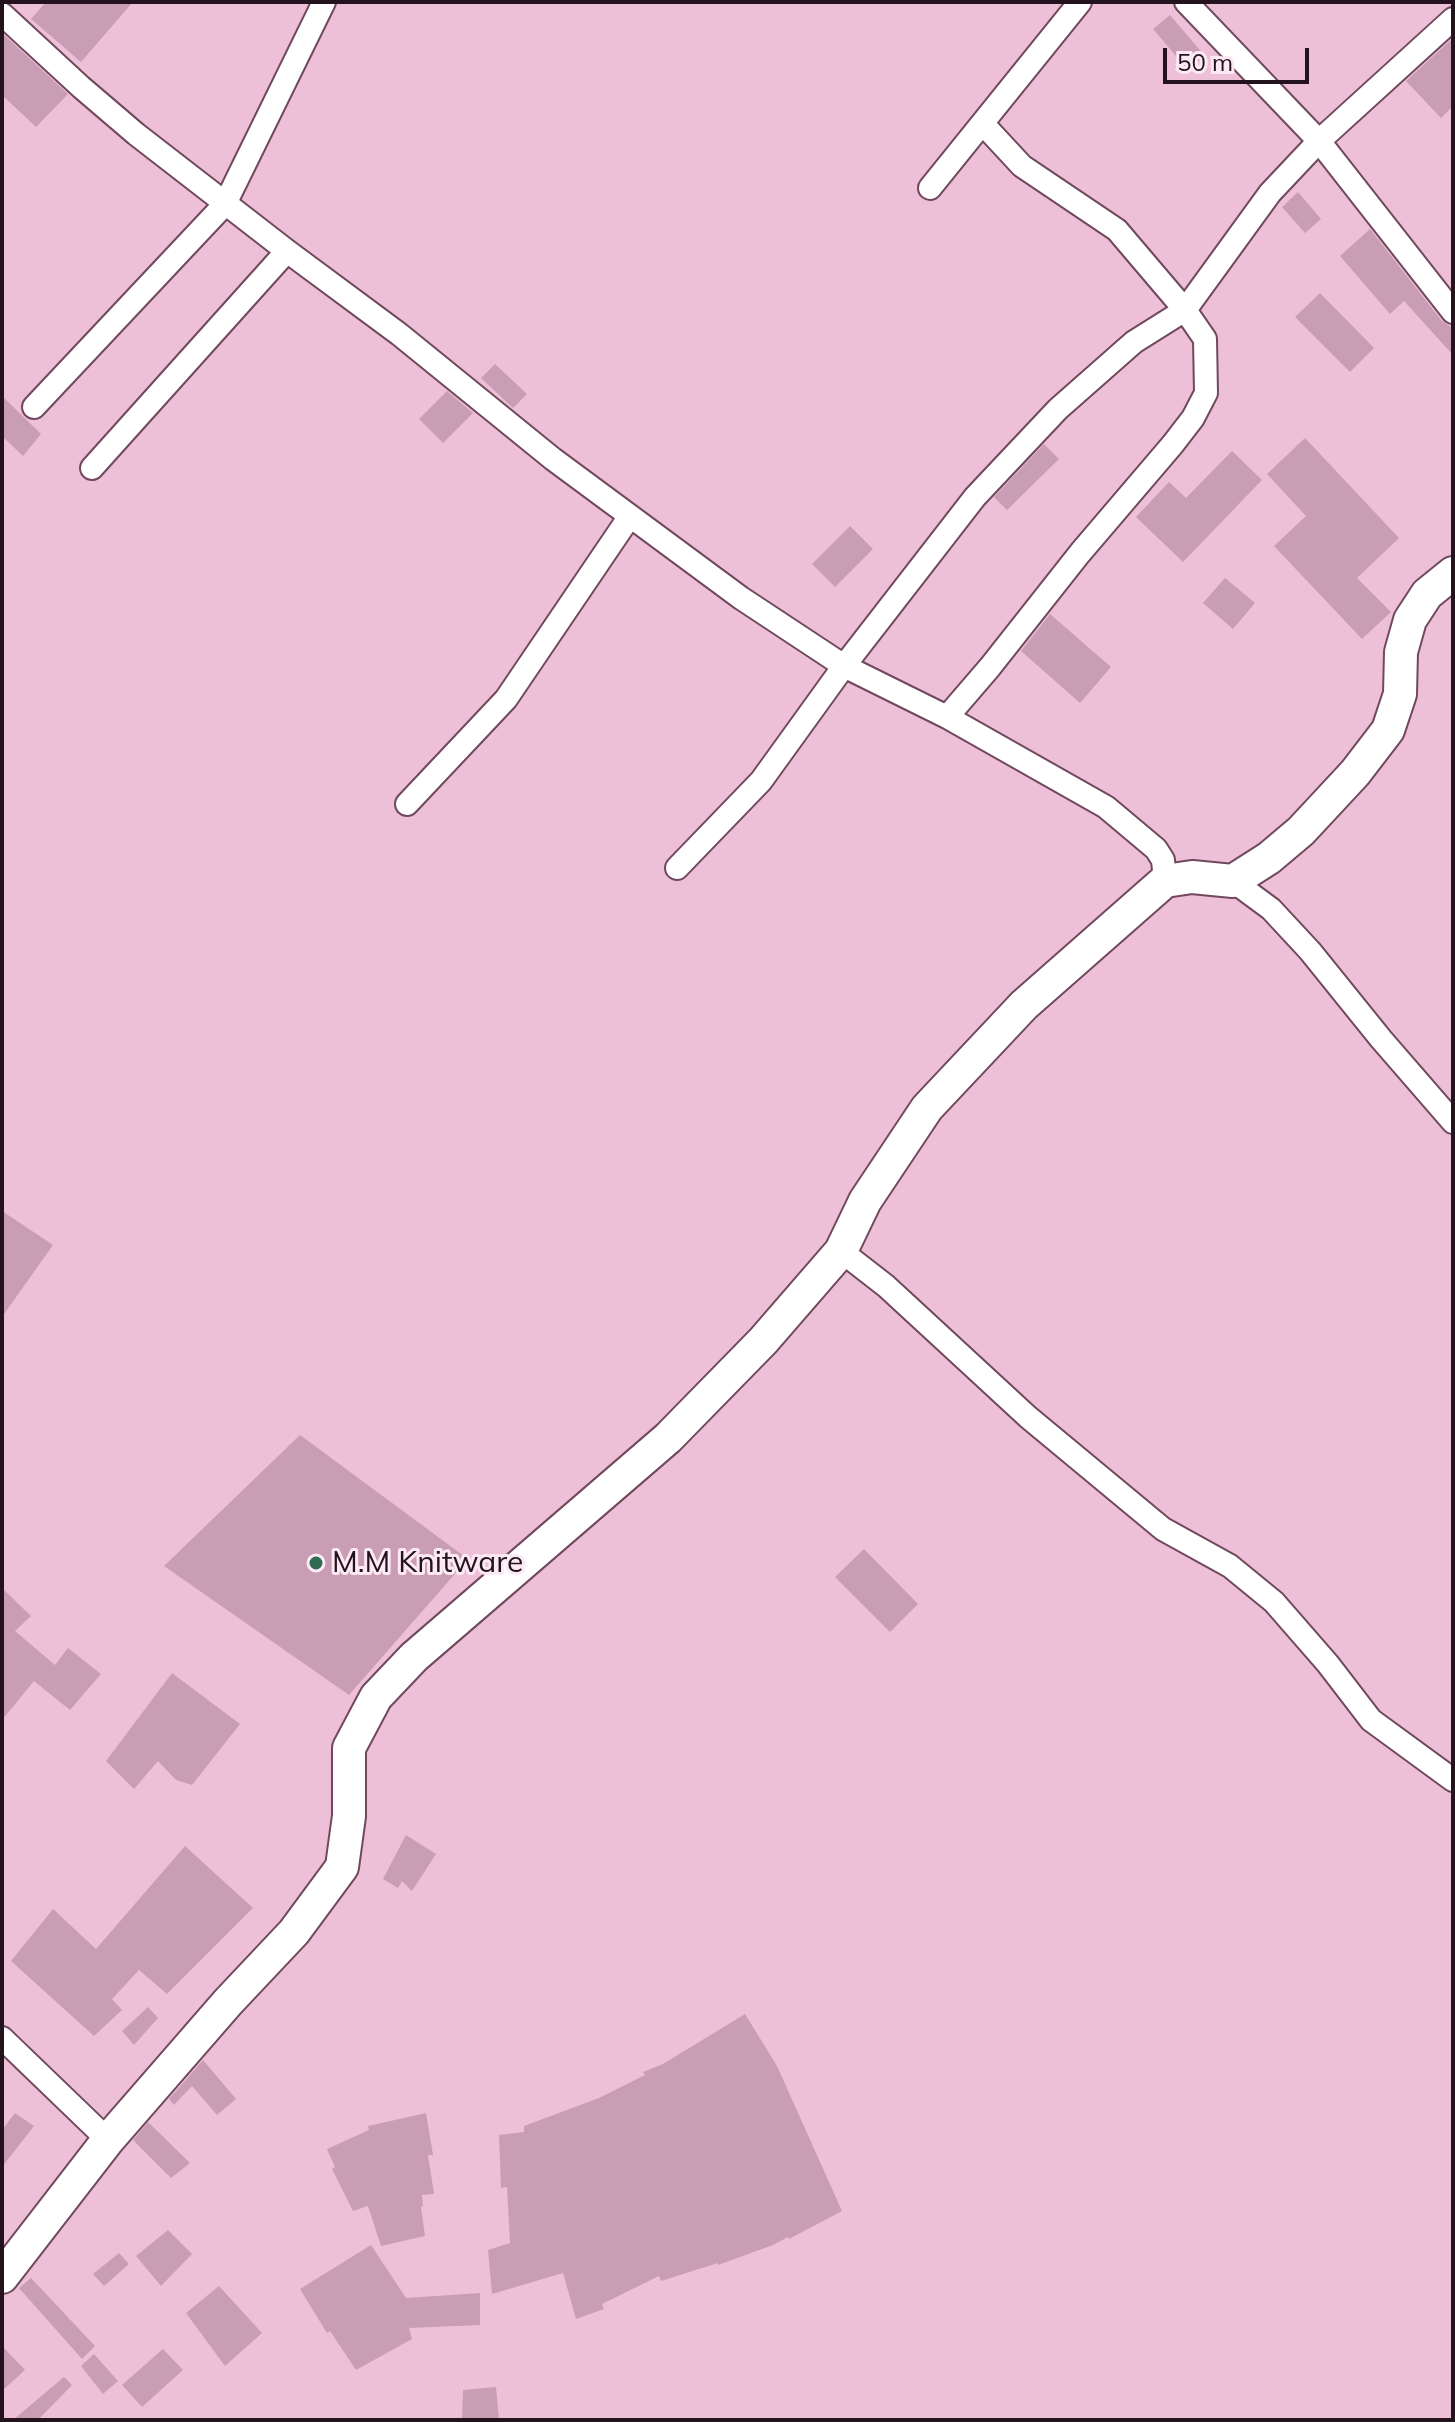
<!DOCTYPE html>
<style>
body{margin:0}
#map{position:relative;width:1455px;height:2422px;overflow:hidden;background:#edc0d7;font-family:Mulish,sans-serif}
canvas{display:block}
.frame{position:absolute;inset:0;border:4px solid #23131c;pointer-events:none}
.scale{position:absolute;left:1163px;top:48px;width:146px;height:36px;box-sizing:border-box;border:4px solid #23131c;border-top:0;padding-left:10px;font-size:24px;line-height:28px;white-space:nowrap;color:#23131c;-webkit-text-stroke:6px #fce9f3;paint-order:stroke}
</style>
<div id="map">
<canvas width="1455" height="2422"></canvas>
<div class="frame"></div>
<div class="scale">50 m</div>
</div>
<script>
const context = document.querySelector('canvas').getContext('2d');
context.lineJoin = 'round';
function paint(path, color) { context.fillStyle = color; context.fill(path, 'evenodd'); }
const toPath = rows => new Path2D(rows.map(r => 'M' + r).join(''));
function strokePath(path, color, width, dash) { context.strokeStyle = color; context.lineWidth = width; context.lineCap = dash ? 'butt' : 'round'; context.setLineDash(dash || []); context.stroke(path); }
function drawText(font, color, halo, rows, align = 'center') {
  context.font = font + ' Mulish,sans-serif'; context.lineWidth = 6; context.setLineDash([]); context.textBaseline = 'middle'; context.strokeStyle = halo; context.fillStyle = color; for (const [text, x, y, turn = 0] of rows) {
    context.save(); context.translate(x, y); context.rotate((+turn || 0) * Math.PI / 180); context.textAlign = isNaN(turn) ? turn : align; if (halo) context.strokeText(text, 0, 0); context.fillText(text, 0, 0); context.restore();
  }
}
paint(toPath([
 [46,2,133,2,81,62,31,19],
 [1170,15,1205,56,1188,70,1153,29],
 [2,33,68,94,36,127,2,95],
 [1453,38,1453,106,1441,118,1406,81],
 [1298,192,1321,219,1305,233,1282,207],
 [1370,229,1442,321,1453,328,1453,355,1404,301,1390,314,1340,256],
 [1320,293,1374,348,1350,372,1295,317],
 [495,364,527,394,513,408,481,378],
 [447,391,473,413,443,443,419,419],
 [2,396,41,434,23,456,2,436],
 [1305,438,1399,538,1357,578,1391,612,1362,639,1274,546,1306,516,1267,474],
 [1044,444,1059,459,1007,510,994,497],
 [1232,451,1262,480,1183,562,1136,517,1169,482,1186,498],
 [850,526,873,549,835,587,812,564],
 [1225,578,1255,603,1233,629,1203,603],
 [1050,614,1111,667,1080,703,1021,651],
 [2,1211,53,1245,2,1317],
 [300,1435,468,1559,349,1695,164,1566],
 [864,1549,918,1604,890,1632,835,1577],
 [2,1588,31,1616,15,1631,55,1665,68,1648,101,1674,70,1710,34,1681,2,1720],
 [172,1673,240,1724,192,1785,176,1780,158,1761,134,1789,106,1761],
 [406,1835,436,1854,412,1891,402,1881,398,1888,383,1879],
 [185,1846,253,1908,167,1994,139,1970,112,1999,122,2010,94,2036,11,1961,53,1909,96,1949],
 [148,2007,158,2018,134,2045,122,2031],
 [745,2014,777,2066,842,2211,789,2239,788,2237,773,2245,718,2265,718,2263,661,2281,659,2276,602,2304,604,2309,576,2319,563,2273,492,2294,488,2250,510,2243,507,2187,501,2188,499,2135,524,2132,524,2126,599,2098,645,2075,643,2072,663,2064],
 [203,2060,236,2099,217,2115,192,2086,174,2105,169,2099],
 [15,2113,34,2126,2,2167,2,2130],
 [426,2113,433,2155,428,2155,434,2194,422,2195,423,2206,421,2207,425,2236,381,2246,368,2206,353,2211,332,2169,335,2167,327,2149,369,2130,368,2126],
 [148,2122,190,2163,171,2178,133,2140],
 [168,2230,192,2254,161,2286,136,2256],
 [371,2245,406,2298,480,2293,480,2325,409,2328,412,2339,356,2370,330,2331,327,2333,300,2289],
 [119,2253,129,2264,104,2286,93,2274],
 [31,2278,95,2346,82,2359,19,2288],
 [219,2286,262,2333,225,2366,186,2313],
 [2,2346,25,2370,2,2391],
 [163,2349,183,2370,142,2407,122,2385],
 [94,2354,118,2381,103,2394,81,2366],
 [64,2377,72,2385,38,2420,13,2420],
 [496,2387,499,2420,462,2420,463,2390]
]), '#c99db4');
const street = toPath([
 [1186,2,1319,141,1453,312],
 [2,14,81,87,136,134,287,251,399,334,553,459,741,598,844,666,947,717,1106,807,1156,849,1163,860,1165,881],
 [930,188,1080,2],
 [34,407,225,204,324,2],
 [92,468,287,251],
 [947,717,990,667,1080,553,1173,444,1193,418,1206,393,1205,339,1185,310,1117,230,1022,166,983,124],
 [407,804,506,699,630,516],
 [677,868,761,781,844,666,975,497,1058,409,1134,342,1185,310,1270,193,1319,141,1453,19],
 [1233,881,1271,909,1310,951,1381,1039,1453,1122],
 [841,1251,886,1286,1028,1417,1163,1529,1230,1566,1274,1602,1328,1664,1371,1720,1453,1780],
 [2,2038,108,2140]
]);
const secondary = toPath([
 [2,2277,108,2140,228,2002,294,1932,342,1867,349,1816,349,1748,376,1697,414,1657,668,1438,763,1341,841,1251,865,1201,927,1108,1024,1005,1165,881,1192,877,1233,881,1269,858,1301,831,1355,773,1388,730,1400,694,1401,652,1410,620,1427,594,1453,573]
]);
strokePath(street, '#70495e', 26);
strokePath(secondary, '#70495e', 36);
strokePath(street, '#fff', 22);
strokePath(secondary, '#fff', 32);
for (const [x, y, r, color] of [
 [316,1563,8,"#2f6a54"]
]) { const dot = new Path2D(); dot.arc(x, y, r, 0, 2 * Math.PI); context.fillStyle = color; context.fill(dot); strokePath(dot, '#fce9f3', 3); }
drawText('30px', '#23131c', '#fce9f3', [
 ["M.M Knitware",332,1563]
], 'left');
</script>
